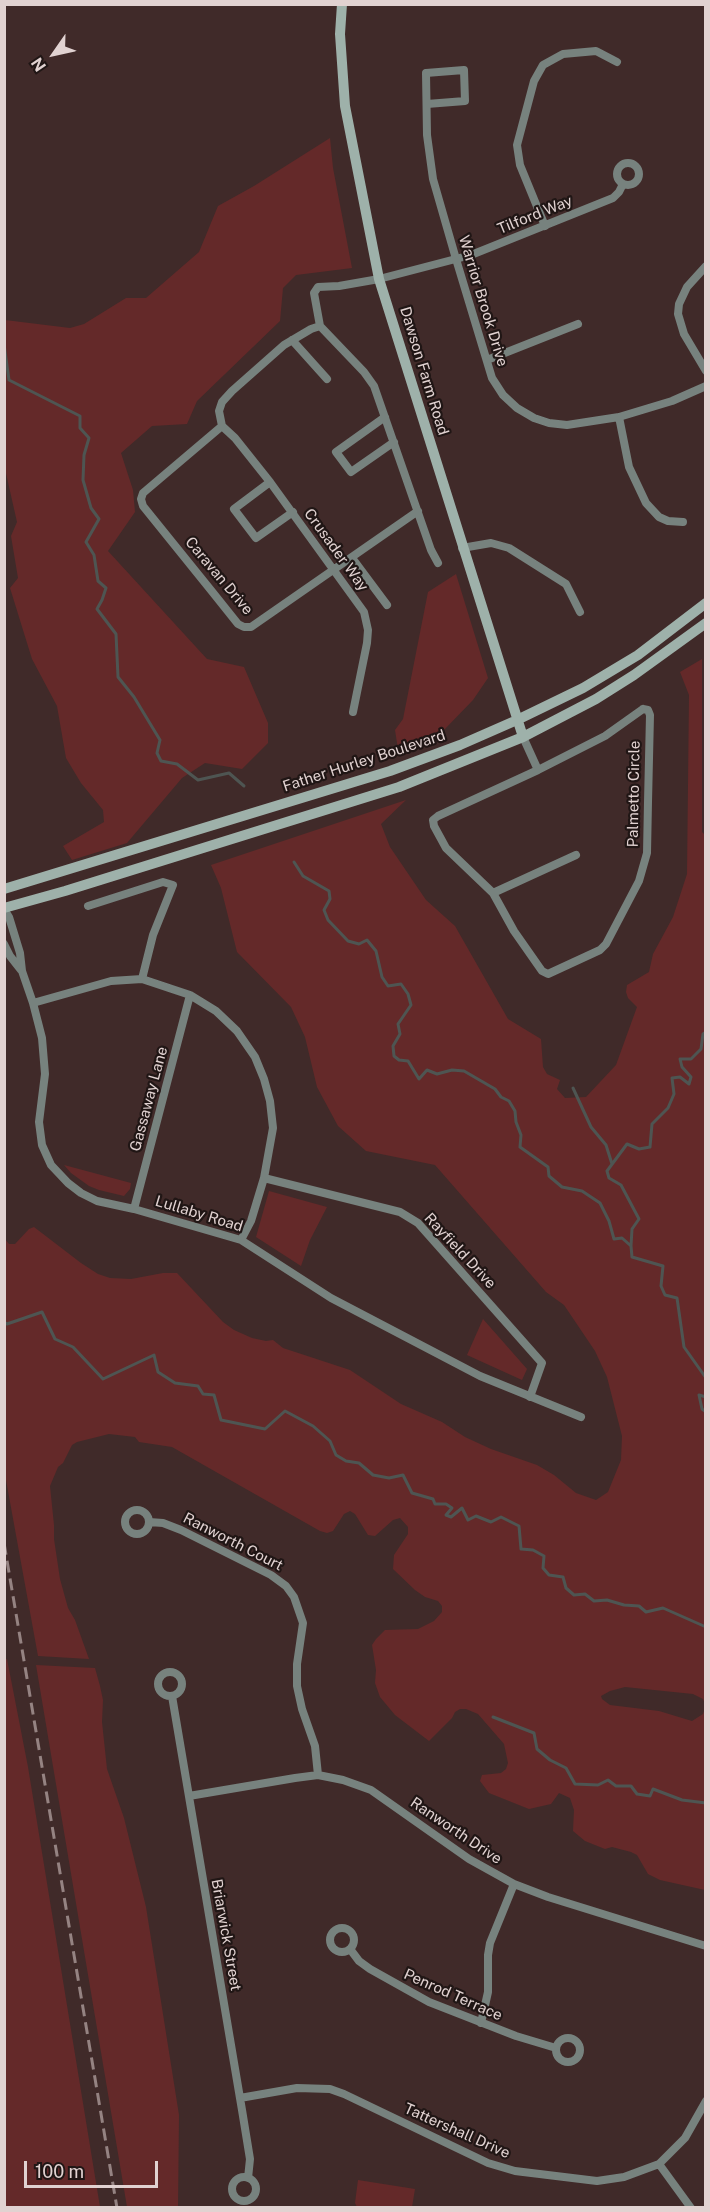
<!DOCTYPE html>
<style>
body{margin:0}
#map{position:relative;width:710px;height:2212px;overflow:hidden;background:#402a29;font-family:"Public Sans",sans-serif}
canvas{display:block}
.frame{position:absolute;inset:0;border:6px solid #e1d2d1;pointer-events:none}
.north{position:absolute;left:24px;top:24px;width:60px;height:60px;-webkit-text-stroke:4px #201615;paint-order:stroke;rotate:236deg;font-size:16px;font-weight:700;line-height:24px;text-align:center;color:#e1d2d1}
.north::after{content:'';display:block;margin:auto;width:21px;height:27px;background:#e1d2d1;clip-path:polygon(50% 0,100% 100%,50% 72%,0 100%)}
.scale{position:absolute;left:24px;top:2161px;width:134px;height:27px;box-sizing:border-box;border:3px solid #e1d2d1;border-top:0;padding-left:8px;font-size:18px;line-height:21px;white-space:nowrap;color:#e1d2d1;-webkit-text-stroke:4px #201615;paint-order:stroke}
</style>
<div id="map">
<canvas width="710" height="2212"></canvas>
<div class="frame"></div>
<div class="north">N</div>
<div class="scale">100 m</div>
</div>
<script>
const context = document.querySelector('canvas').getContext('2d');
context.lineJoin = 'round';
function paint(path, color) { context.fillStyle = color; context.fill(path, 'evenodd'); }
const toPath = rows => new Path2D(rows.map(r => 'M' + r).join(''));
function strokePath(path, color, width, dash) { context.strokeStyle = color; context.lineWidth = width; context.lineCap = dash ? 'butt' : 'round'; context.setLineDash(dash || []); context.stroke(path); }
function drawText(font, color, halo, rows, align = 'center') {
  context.font = font + ' "Public Sans",sans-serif'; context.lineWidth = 4.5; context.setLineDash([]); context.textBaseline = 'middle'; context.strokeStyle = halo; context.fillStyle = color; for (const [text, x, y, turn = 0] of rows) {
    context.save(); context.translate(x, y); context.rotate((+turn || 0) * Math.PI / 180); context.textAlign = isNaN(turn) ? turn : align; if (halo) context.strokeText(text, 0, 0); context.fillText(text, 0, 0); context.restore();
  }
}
paint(toPath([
 [330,138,333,168,352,268,296,275,283,288,280,321,197,401,187,424,152,426,121,453,133,490,135,512,108,551,207,659,244,667,268,723,268,743,242,769,205,763,182,778,127,843,72,860,63,846,104,822,103,810,81,783,66,758,57,706,32,659,10,588,18,578,11,536,17,522,5,469,5,320,70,328,84,324,126,298,146,298,199,252,218,206,254,186],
 [456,574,488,678,473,700,444,730,398,749,395,730,403,719,428,592],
 [702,659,702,832,706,836,705,1704,703,1699,693,1694,625,1687,610,1691,601,1696,602,1699,610,1705,659,1711,692,1721,703,1714,705,1708,705,1890,660,1880,648,1874,637,1855,631,1852,612,1847,605,1849,585,1841,573,1831,574,1810,570,1798,559,1793,551,1804,529,1809,489,1793,480,1781,482,1775,501,1773,506,1769,508,1763,504,1744,478,1714,466,1709,460,1709,455,1712,452,1718,429,1741,395,1715,380,1697,375,1683,376,1670,373,1651,372,1645,376,1639,385,1630,418,1629,434,1621,442,1612,442,1606,438,1601,425,1597,415,1590,393,1569,394,1555,408,1534,408,1527,400,1518,393,1520,375,1536,368,1535,355,1514,350,1511,344,1514,333,1531,327,1533,320,1531,172,1447,139,1442,135,1437,109,1434,77,1442,72,1445,63,1463,58,1467,50,1486,54,1525,54,1539,60,1579,68,1608,75,1620,89,1659,38,1656,4,1469,5,1239,9,1244,15,1244,29,1229,34,1227,81,1263,98,1274,110,1278,131,1279,163,1273,177,1273,223,1322,234,1330,252,1338,266,1341,273,1340,283,1348,350,1370,401,1404,442,1422,465,1437,491,1449,537,1465,554,1475,576,1493,596,1500,608,1492,621,1460,622,1436,607,1377,595,1351,564,1305,546,1292,435,1165,366,1151,338,1126,317,1087,305,1037,291,1007,237,952,221,888,211,865,406,800,381,824,390,847,426,900,455,926,508,1019,541,1039,543,1067,547,1074,560,1080,557,1089,565,1098,586,1097,616,1065,637,1007,628,998,626,992,627,985,649,972,653,954,673,917,687,874,689,695,680,672],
 [64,1165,131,1183,130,1189,124,1196,99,1190,89,1186,71,1173],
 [269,1191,327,1207,310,1240,301,1266,256,1237],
 [483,1319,527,1369,522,1380,467,1355],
 [7,1659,28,1767,100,2207,5,2207,4,1660],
 [36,1665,95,1668,100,1686,103,1700,102,1722,107,1769,124,1818,146,1907,179,2115,178,2207,127,2207],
 [358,2180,415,2189,412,2207,357,2207,355,2203]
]), '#642929');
strokePath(toPath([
 [4,344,9,380,80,416,80,428,89,438,84,455,83,480,91,508,99,519,86,542,94,555,98,581,106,588,102,600,97,609,116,634,118,677,134,697,160,740,157,753,161,761,177,764,198,780,229,773,244,786],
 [294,862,303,876,329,891,330,899,324,910,328,920,348,941,359,944,367,940,376,951,382,977,388,986,401,984,408,994,411,1005,398,1024,400,1034,393,1046,394,1056,399,1060,408,1061,419,1079,427,1070,437,1074,452,1070,464,1071,495,1089,501,1097,509,1101,515,1111,516,1122,521,1135,520,1147,548,1167,549,1176,562,1187,582,1191,600,1203,609,1221,614,1239,622,1238,631,1246,632,1257,663,1266,661,1286,665,1295,677,1298,684,1347,706,1378],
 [573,1088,591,1127,606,1145,612,1164],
 [631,1246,632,1229,639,1219,621,1185,609,1178,607,1171,627,1144,639,1149,650,1147,652,1124,668,1108,674,1094,672,1078,680,1077,689,1084,691,1077,682,1067,680,1059,691,1059,701,1049,703,1034,706,1032],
 [4,1322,7,1324,42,1312,55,1339,73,1347,103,1379,154,1355,158,1372,175,1383,198,1386,203,1394,214,1395,221,1420,265,1429,285,1411,313,1426,330,1441,336,1455,346,1461,359,1463,373,1475,389,1478,403,1475,412,1493,433,1499,435,1504,446,1504,452,1508,446,1515,451,1517,462,1508,468,1520,476,1516,491,1522,501,1517,519,1526,521,1549,533,1550,544,1556,543,1568,549,1575,563,1577,566,1588,574,1595,585,1594,594,1601,607,1600,624,1605,639,1606,646,1612,663,1608,706,1627],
 [706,1397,699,1395,702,1409,706,1412],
 [493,1717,534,1733,537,1749,550,1760,566,1768,575,1784,598,1785,608,1780,616,1786,631,1786,637,1794,650,1796,653,1789,682,1800,706,1803]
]), '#4e5552', 3);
strokePath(toPath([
 [427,104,465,101,464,70,426,73,427,135,433,179,456,259,492,378,503,395,517,408,534,418,549,423,567,425,619,417,672,401,706,386],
 '617 174a11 11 0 1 1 22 0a11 11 0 1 1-22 0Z',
 [545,226,520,165,517,145,534,81,543,65,563,54,596,51,617,62],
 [706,266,687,287,679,304,678,314,684,334,706,371],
 [320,326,314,293,318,287,339,286,379,279,471,255,613,198,619,192,623,184],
 [292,340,327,379],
 [487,360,578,324],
 [385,417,336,452,351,472,394,442],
 [619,417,629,467,646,503,659,517,668,521,683,522],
 [222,426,235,438,270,482,364,612,368,630,367,643,353,712],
 [270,482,234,509,256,538,293,512],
 [418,511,251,627,244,627,238,624,210,589,143,506,141,499,143,493,222,426,219,411,222,402,232,391,284,345,311,329,320,326,364,372,374,386,431,550,438,563],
 [462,548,491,543,509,548,566,584,580,612],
 [352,558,387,605],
 [643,709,648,710,650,715,648,802,647,853,639,881,606,944,600,950,548,974,542,971,514,931,493,893,446,848,434,826,433,820,438,816,538,770,605,736,643,709],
 [523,737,538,770],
 [493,893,576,855],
 [88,906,163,882,173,885,153,935,142,979],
 [4,909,9,917,20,953,22,971,33,1003,42,1038,45,1074,39,1122,42,1145,51,1165,68,1183,81,1193,97,1201,134,1209,241,1240,331,1298,480,1376,581,1417],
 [4,944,10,956,21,970],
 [33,1003,111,981,142,979,190,995,216,1011,237,1031,255,1057,264,1079,270,1101,273,1128,264,1178,251,1221,241,1240],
 [264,1178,400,1212,418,1223,542,1363,530,1397],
 [134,1209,190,995],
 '125 1522a12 12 0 1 1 24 0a12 12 0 1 1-24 0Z',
 [149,1522,163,1523,181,1530,271,1575,286,1586,294,1597,303,1623,297,1664,297,1686,302,1709,315,1746,318,1775],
 '158 1684a12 12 0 1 1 24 0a12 12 0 1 1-24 0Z',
 [172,1696,242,2110,250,2159,248,2178],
 [189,1796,295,1778,318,1775,343,1780,371,1790,469,1859,514,1884,548,1897,706,1946],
 '330 1940a12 12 0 1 1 24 0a12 12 0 1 1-24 0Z',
 [350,1949,359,1961,370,1969,429,2002,516,2036,556,2048],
 [481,2023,488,1992,488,1955,490,1943,514,1884],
 '556 2050a12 12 0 1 1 24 0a12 12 0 1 1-24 0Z',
 [240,2098,297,2088,330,2089,344,2094,488,2163,515,2171,597,2181,624,2177,659,2164,685,2138,706,2101],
 [659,2164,691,2208],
 '232 2189a12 12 0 1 1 24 0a12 12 0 1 1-24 0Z'
]), '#77827e', 8);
strokePath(toPath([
 [342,4,340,34,345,106,379,279,523,737],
 [4,889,390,771,460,745,517,720,583,688,638,655,706,603],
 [4,908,65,891,399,787,523,737,596,699,634,675,706,623]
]), '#9eb1aa', 10);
strokePath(toPath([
 [4,1543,117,2208]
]), '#958382', 3, [12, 6]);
drawText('15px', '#e1d2d1', '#201615', [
 ["Tilford Way",535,215,-22],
 ["Warrior Brook Drive",483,301,73],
 ["Dawson Farm Road",424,371,73],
 ["Crusader Way",336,550,54],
 ["Caravan Drive",219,576,50],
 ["Father Hurley Boulevard",364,761,-18],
 ["Palmetto Circle",634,794,-89],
 ["Gassaway Lane",149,1099,-75],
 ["Lullaby Road",199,1214,17],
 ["Rayfield Drive",460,1251,47],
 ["Ranworth Court",233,1542,27],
 ["Ranworth Drive",456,1831,34],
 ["Briarwick Street",226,1935,80],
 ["Penrod Terrace",453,1995,24],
 ["Tattershall Drive",457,2131,24]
]);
</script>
